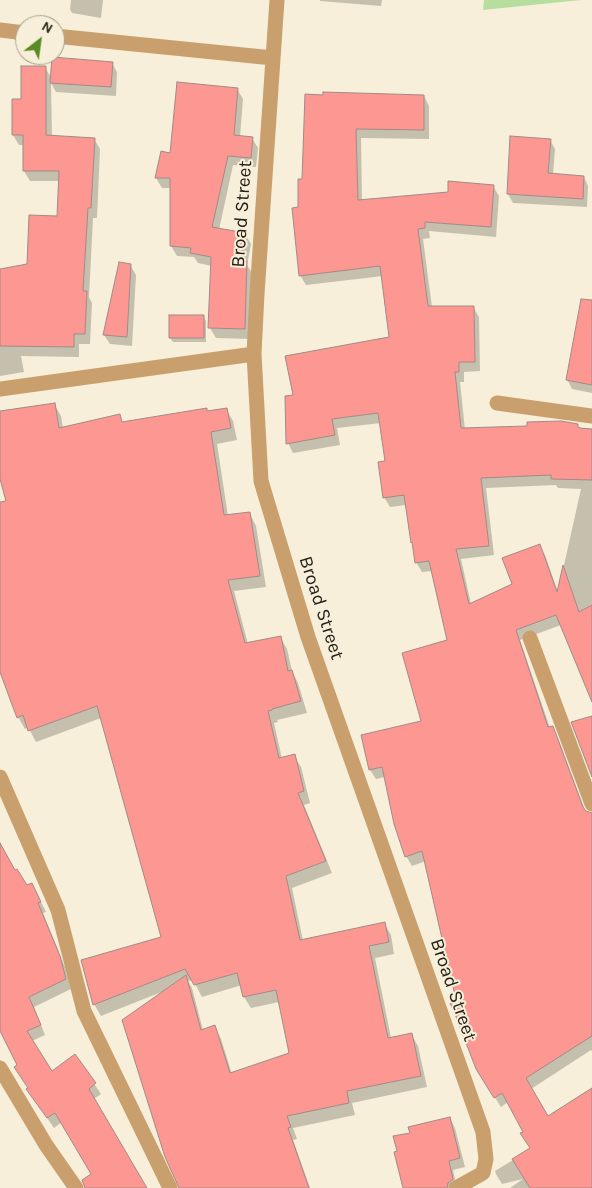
<!DOCTYPE html>
<style>
body{margin:0}
#map{position:relative;width:592px;height:1188px;overflow:hidden;background:#f7efd9;font-family:Karla,sans-serif}
canvas{display:block}
.north{position:absolute;left:15px;top:15px;width:50px;height:50px;box-sizing:border-box;background:#f7efd9;border:1px solid #a39d8c;border-radius:50%;rotate:30deg;font-size:14px;font-weight:700;line-height:20px;text-align:center;color:#242119}
.north::after{content:'';display:block;margin:auto;width:18px;height:22px;background:#598b23;clip-path:polygon(50% 0,100% 100%,50% 72%,0 100%)}
</style>
<div id="map">
<canvas width="592" height="1188"></canvas>
<div class="north">N</div>
</div>
<script>
const context = document.querySelector('canvas').getContext('2d');
context.lineJoin = 'round';
function paint(path, color) { context.fillStyle = color; context.fill(path, 'evenodd'); }
const toPath = rows => new Path2D(rows.map(r => 'M' + r).join(''));
function strokePath(path, color, width, dash) { context.strokeStyle = color; context.lineWidth = width; context.lineCap = dash ? 'butt' : 'round'; context.setLineDash(dash || []); context.stroke(path); }
function drawText(font, color, halo, rows, align = 'center') {
  context.font = font + ' Karla,sans-serif'; context.lineWidth = 4; context.setLineDash([]); context.textBaseline = 'middle'; context.strokeStyle = halo; context.fillStyle = color; for (const [text, x, y, turn = 0] of rows) {
    context.save(); context.translate(x, y); context.rotate((+turn || 0) * Math.PI / 180); context.textAlign = isNaN(turn) ? turn : align; if (halo) context.strokeText(text, 0, 0); context.fillText(text, 0, 0); context.restore();
  }
}
paint(toPath([
 [484,0,581,0,483,10]
]), '#b7de9f');
paint(toPath([
 [71,0,103,0,101,18,72,13,70,9],
 [320,0,382,0,381,6,320,1],
 [112,63,117,72,116,96,56,92,51,83,52,137,94,139,100,149,97,218,93,218,89,297,92,303,90,344,79,344,79,357,21,356,24,372,0,376,0,270,28,265,58,218,59,181,30,181,24,171,24,145,19,145,13,135,14,100,23,100,45,67,51,78],
 [237,89,243,99,240,137,252,138,258,148,256,167,233,165,219,230,245,234,251,244,247,265,252,273,250,339,216,338,210,328,212,266,198,263,194,257,177,256,171,246,171,188,162,188,156,178,172,155],
 [306,95,424,96,429,106,429,139,361,138,362,201,449,193,493,186,499,196,496,237,429,231,430,238,423,239,432,307,473,307,479,317,480,371,464,372,464,382,460,382,465,430,577,425,580,429,592,432,592,681,561,625,520,640,550,728,552,728,558,738,586,813,592,814,592,1051,591,1050,531,1089,548,1118,592,1090,592,1188,510,1188,523,1179,502,1184,496,1174,495,1171,531,1149,525,1132,508,1102,501,1107,483,1079,458,1000,426,861,412,866,406,856,385,777,376,779,370,770,362,736,422,722,449,641,432,571,422,572,416,562,406,505,390,507,384,497,386,462,381,423,337,428,340,445,293,453,288,443,294,397,390,338,383,276,306,285,300,275,299,208,303,180],
 [556,485,558,488,581,489,558,592,545,555,539,546,514,585,471,604,461,559,494,555,486,488],
 [550,140,555,149,553,175,584,177,588,186,587,207,513,203,508,194],
 [120,264,130,265,136,275,132,346,110,344,104,335],
 [203,316,206,321,206,342,173,342,170,338],
 [592,326,592,393,572,389,567,379],
 [54,404,61,416,63,428,119,416,123,423,226,409,233,421,237,440,217,444,228,516,250,514,256,526,266,587,234,591,248,644,280,637,287,649,292,671,298,683,307,713,277,720,278,722,274,723,282,759,294,756,301,767,310,803,304,805,332,873,292,888,303,941,384,923,391,935,394,954,375,958,391,1038,411,1034,418,1046,427,1087,352,1103,355,1115,293,1128,297,1139,293,1140,310,1188,180,1188,164,991,101,1016,94,1004,162,937,101,718,36,742,28,727,25,729,18,717,4,682,0,668,0,504,7,502,0,474,0,412],
 [193,980,202,997,242,985,244,997,251,1008,279,1002,290,1054,232,1074,221,1039,215,1027,203,1030,192,988,188,981],
 [0,845,15,872,27,887,32,884,46,912,43,913,65,967,71,989,34,1007,45,1035,32,1041,52,1072,75,1056,101,1094,94,1099,145,1188,92,1188,93,1174,62,1122,54,1128,34,1099,19,1066,0,1028],
 [450,1118,455,1128,465,1167,453,1170,457,1188,404,1188,398,1152,411,1133]
]), '#0003');
const building = toPath([
 [52,57,113,62,111,87,50,83,52,57],
 [21,66,46,66,46,135,95,138,91,208,88,208,83,291,87,291,85,334,74,334,74,347,0,346,0,269,27,264,29,215,57,216,59,171,23,171,23,135,12,135,12,99,21,99,21,66],
 [177,82,238,88,234,135,253,137,251,158,228,156,212,227,246,233,241,261,247,261,245,329,208,328,211,257,190,253,191,248,170,246,170,178,155,178,161,151,170,153,177,82],
 [323,92,424,95,424,130,356,129,358,200,448,192,448,181,494,185,491,227,425,222,425,228,418,229,428,306,474,306,475,362,459,362,459,372,455,372,461,428,527,426,527,422,561,421,578,424,578,427,580,428,592,429,592,480,551,479,551,475,481,478,489,546,456,549,469,604,512,584,502,558,540,544,557,592,563,565,579,612,592,605,592,702,556,615,516,630,548,727,553,726,583,807,586,811,592,813,592,1036,526,1078,548,1116,592,1088,592,1188,530,1188,512,1159,530,1148,520,1133,523,1132,502,1093,494,1098,476,1069,455,1014,450,1003,456,1000,422,851,405,857,394,824,382,767,369,770,361,735,421,721,402,653,447,640,429,561,415,563,412,542,411,543,404,495,383,498,378,462,385,461,378,413,332,419,335,435,286,444,285,396,293,395,285,356,389,337,380,266,299,276,292,208,298,207,298,179,302,179,305,94,323,95,323,92],
 [510,136,551,139,548,173,584,176,583,199,507,194,510,136],
 [119,262,131,264,127,337,103,335,119,262],
 [581,299,592,300,592,385,566,380,581,299],
 [169,315,204,315,204,338,169,338,169,315],
 [55,403,59,428,120,414,122,422,207,408,207,411,227,408,231,428,211,432,224,515,250,512,260,576,228,580,245,643,281,636,288,671,292,670,301,701,272,709,272,710,268,711,279,758,295,754,304,791,298,793,326,861,286,876,300,940,385,922,389,942,369,946,388,1038,412,1033,421,1076,347,1091,349,1103,287,1116,291,1127,288,1128,309,1188,179,1188,165,1157,122,1020,186,975,201,1030,215,1025,230,1073,289,1053,276,990,243,997,237,973,194,985,185,969,93,1005,81,960,161,937,97,706,28,731,23,715,17,718,0,672,0,502,6,501,0,479,0,411,55,403],
 [592,716,592,777,571,722,592,716],
 [0,843,15,870,17,869,27,885,32,883,41,902,38,903,60,956,66,979,29,997,41,1025,27,1031,52,1071,75,1054,96,1083,89,1089,147,1188,85,1188,82,1180,91,1174,55,1113,47,1118,26,1089,28,1088,14,1067,17,1065,0,1031,0,843],
 [450,1117,460,1158,449,1161,453,1179,448,1183,447,1188,403,1188,394,1152,397,1151,393,1136,410,1133,408,1127,450,1117]
]);
paint(building, '#fc9791');
strokePath(building, '#a28987', 1);
strokePath(toPath([
 [277,0,257,294,254,354,261,481,308,637,483,1132,486,1159,483,1173,456,1188],
 [0,30,25,33],
 [55,36,273,58],
 [0,389,254,354],
 [497,403,592,416],
 [530,638,592,804],
 [0,777,58,910,84,1011,170,1188],
 [0,1068,46,1145,76,1188]
]), '#c99f6d', 15);
drawText('19px', '#242119', '#f7efd9', [
 ["Broad Street",242,214,-86],
 ["Broad Street",321,608,72],
 ["Broad Street",453,990,71]
]);
</script>
